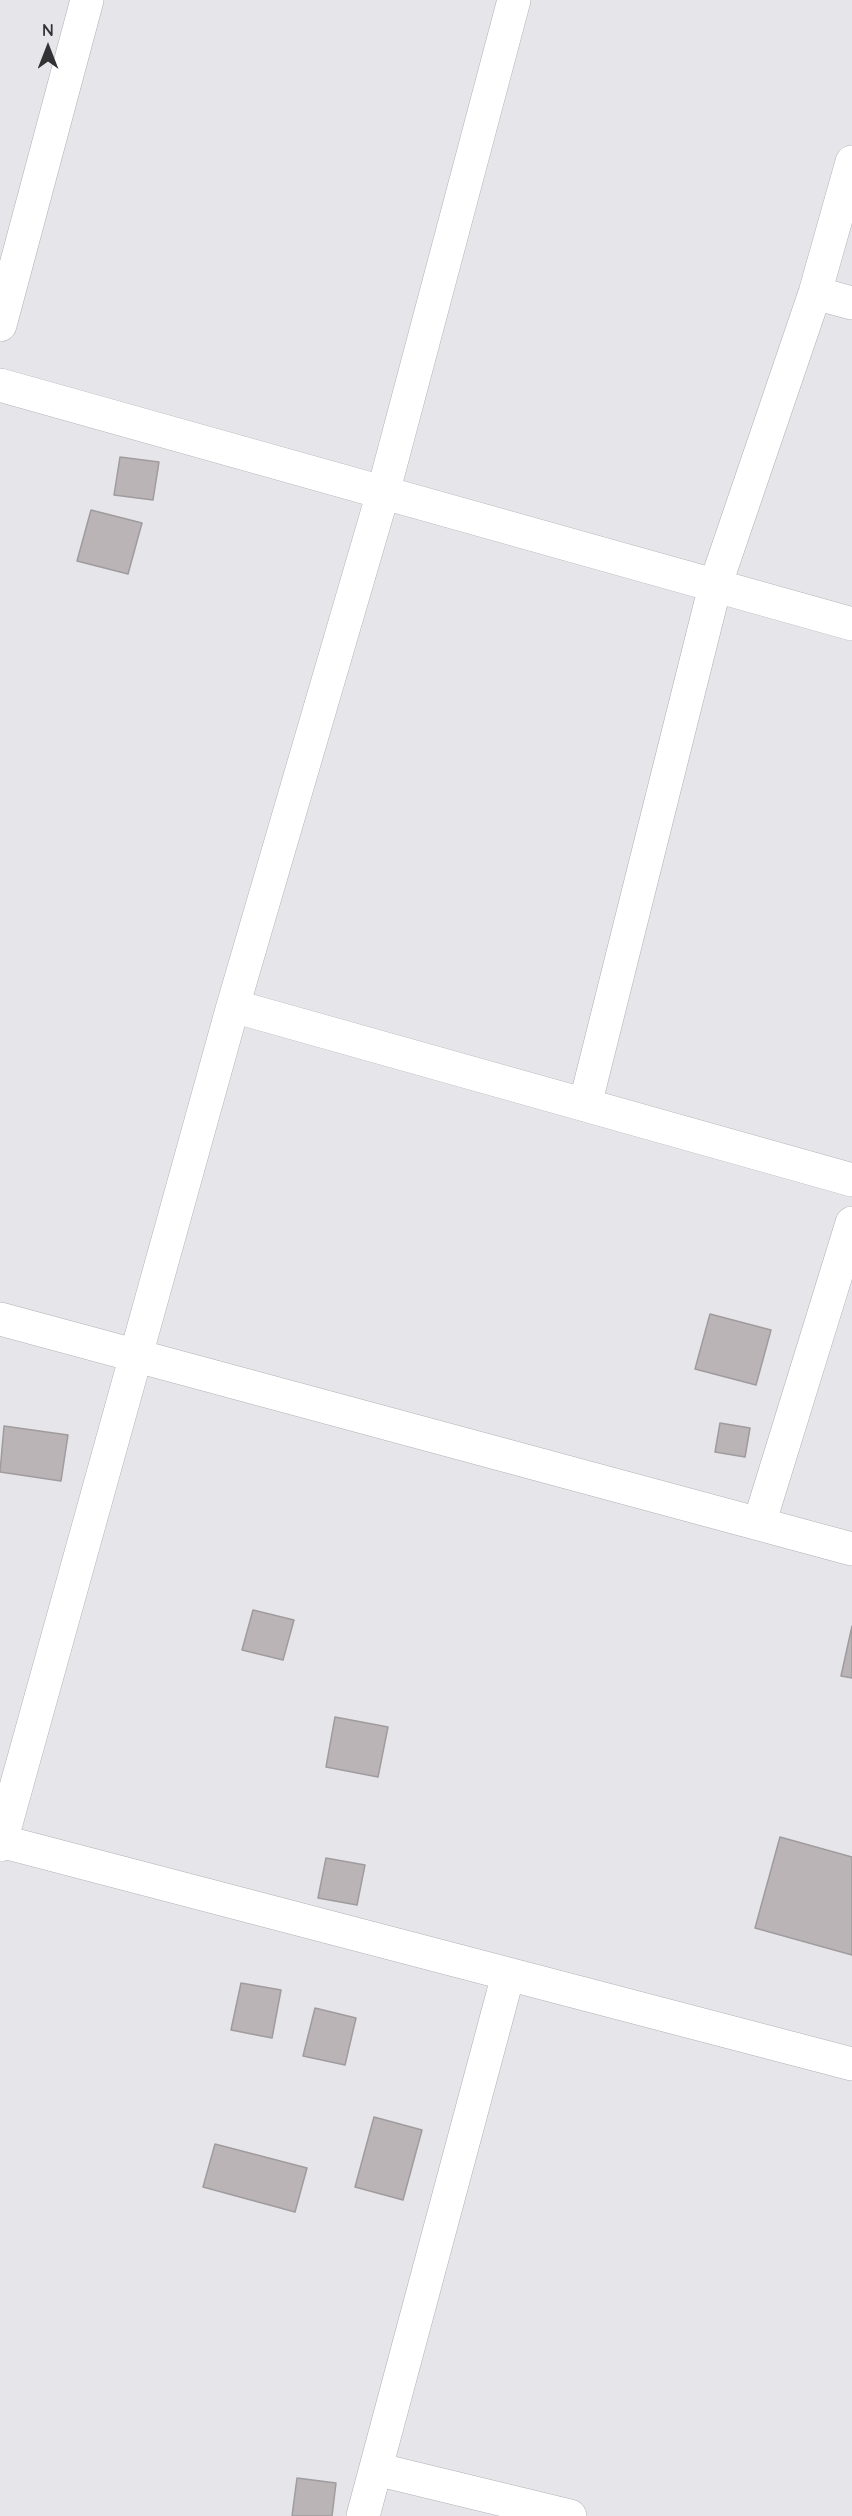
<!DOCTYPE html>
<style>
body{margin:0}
#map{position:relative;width:852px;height:2516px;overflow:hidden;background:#e5e5ea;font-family:Quicksand,sans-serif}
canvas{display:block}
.north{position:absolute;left:18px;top:18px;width:60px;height:60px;-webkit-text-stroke:4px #e5e5ea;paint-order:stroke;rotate:0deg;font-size:16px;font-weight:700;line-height:24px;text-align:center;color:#323234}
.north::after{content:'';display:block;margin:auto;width:21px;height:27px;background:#323234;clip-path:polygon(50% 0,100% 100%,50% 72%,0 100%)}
</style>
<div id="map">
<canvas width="852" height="2516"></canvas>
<div class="north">N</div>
</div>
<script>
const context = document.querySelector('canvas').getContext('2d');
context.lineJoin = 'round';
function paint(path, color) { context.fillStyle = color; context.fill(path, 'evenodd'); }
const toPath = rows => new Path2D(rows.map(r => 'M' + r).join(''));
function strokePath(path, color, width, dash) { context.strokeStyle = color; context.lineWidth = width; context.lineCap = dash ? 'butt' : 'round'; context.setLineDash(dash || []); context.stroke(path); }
const building = toPath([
 [120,457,159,462,153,500,114,495,120,457],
 [91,510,142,523,128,574,77,561,91,510],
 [710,1314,771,1330,756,1385,695,1369,710,1314],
 [720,1423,750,1428,745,1457,715,1452,720,1423],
 [4,1426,68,1435,61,1481,0,1472,4,1426],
 [253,1610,294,1620,283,1660,242,1650,253,1610],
 [852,1626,852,1678,841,1676,852,1626],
 [335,1717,388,1727,378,1777,326,1767,335,1717],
 [780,1837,852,1857,852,1955,755,1928,780,1837],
 [326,1858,365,1865,357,1905,318,1898,326,1858],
 [241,1983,281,1990,272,2038,231,2030,241,1983],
 [315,2008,356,2018,345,2065,303,2056,315,2008],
 [374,2117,422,2130,403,2200,355,2187,374,2117],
 [215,2144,307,2168,295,2212,203,2187,215,2144],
 [297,2478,336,2483,332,2516,292,2516,297,2478]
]);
paint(building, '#bab4b6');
strokePath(building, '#a09b9d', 1.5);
const street = toPath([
 [815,293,852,303],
 [0,325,87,0],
 [0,385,852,624],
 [233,1006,852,1180],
 [585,1105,715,586,815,293,852,162],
 [0,1319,852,1549],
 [759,1524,852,1223],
 [0,1841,852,2064],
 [0,1845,233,1006,383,493,514,0],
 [376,2469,570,2516],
 [363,2516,508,1975]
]);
strokePath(street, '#b1b1b5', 34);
strokePath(street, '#fff', 33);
</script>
